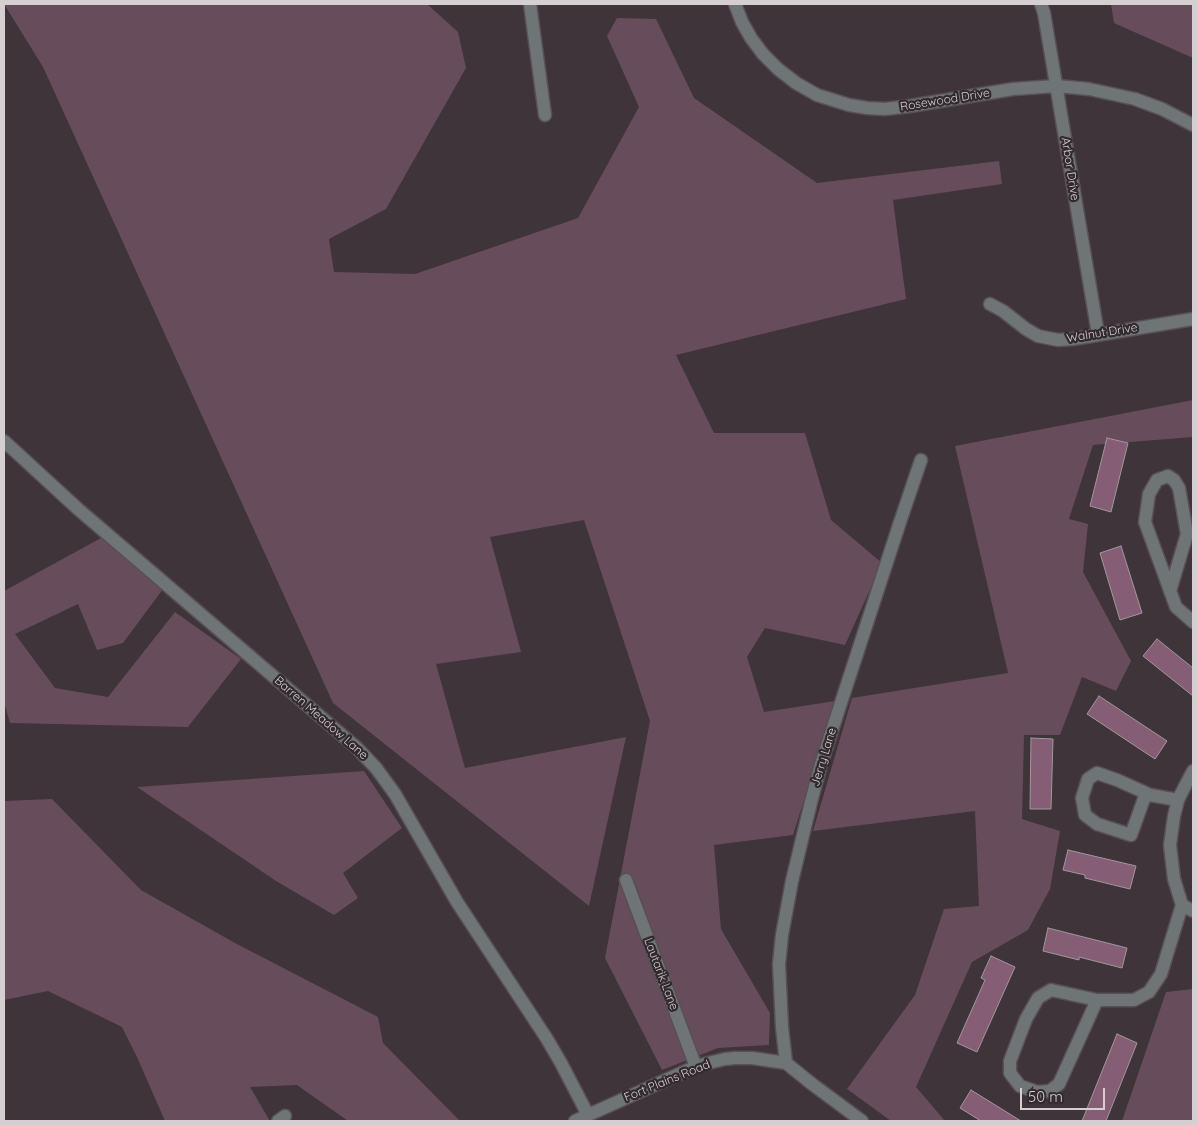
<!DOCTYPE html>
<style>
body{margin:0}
#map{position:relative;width:1197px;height:1125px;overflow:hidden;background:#3e3439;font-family:Quicksand,sans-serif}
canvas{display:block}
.frame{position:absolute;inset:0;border:5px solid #d5cfd2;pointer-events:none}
.scale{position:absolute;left:1020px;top:1088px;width:85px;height:22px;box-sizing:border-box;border:2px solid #d5cfd2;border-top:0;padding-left:6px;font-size:15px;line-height:18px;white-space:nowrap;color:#d5cfd2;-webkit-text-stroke:4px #332a2f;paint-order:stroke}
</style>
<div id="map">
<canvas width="1197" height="1125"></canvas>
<div class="frame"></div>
<div class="scale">50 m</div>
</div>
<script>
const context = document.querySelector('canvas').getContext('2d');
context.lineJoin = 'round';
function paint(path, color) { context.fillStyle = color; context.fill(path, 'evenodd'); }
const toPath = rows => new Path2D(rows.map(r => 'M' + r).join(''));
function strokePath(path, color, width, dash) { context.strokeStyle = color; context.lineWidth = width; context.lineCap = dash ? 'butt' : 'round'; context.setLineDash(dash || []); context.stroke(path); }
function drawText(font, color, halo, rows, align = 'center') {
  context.font = font + ' Quicksand,sans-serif'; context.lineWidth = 4.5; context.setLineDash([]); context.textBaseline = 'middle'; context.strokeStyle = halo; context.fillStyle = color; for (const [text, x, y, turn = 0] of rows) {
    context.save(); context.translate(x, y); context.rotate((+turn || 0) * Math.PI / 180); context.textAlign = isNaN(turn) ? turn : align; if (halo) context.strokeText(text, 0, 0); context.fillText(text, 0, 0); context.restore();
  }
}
paint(toPath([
 [4,4,427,4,458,32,466,68,386,209,329,239,334,272,415,274,578,218,639,107,607,36,617,18,656,19,694,98,817,183,999,161,1002,184,893,200,906,299,676,355,714,433,805,433,831,520,882,563,845,645,765,628,747,657,764,712,835,701,793,835,714,845,721,929,770,1013,769,1045,718,1048,662,1070,605,958,650,721,584,520,490,537,521,652,436,664,465,768,626,737,589,906,333,703,43,67],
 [1111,4,1193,4,1193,58,1114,23],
 [1193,400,1193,437,1093,445,1069,519,1088,524,1083,572,1131,661,1116,691,1082,677,1060,735,1024,735,1022,819,1060,831,1050,889,1028,930,972,962,916,1087,945,1121,891,1121,847,1089,915,995,944,909,979,906,975,811,813,831,852,698,1008,673,955,446],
 [101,538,163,589,123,643,97,650,78,604,15,634,55,688,108,697,175,612,241,659,188,727,10,723,4,702,4,591],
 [364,771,402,828,343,873,358,898,334,915,276,881,137,787],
 [52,799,141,890,235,943,378,1017,383,1043,460,1121,348,1121,297,1085,250,1087,270,1121,165,1121,137,1057,122,1027,48,991,4,1000,4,801],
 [1193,989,1193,1121,1122,1121,1166,992]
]), '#674c5b');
const building = toPath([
 [1107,438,1128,443,1111,512,1090,506,1107,438],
 [1121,546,1142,613,1120,620,1100,553,1121,546],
 [1157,639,1193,668,1193,696,1143,656,1157,639],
 [1099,696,1167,741,1155,759,1087,714,1099,696],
 [1031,738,1053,739,1051,809,1030,809,1031,738],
 [1068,850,1136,866,1130,889,1085,878,1085,875,1063,870,1068,850],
 [1048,928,1127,948,1122,968,1079,957,1079,960,1043,951,1048,928],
 [991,956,1015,967,977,1052,957,1043,985,980,981,978,991,956],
 [1117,1034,1137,1043,1106,1121,1082,1121,1117,1034],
 [971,1090,1021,1121,981,1121,960,1108,971,1090]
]);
paint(building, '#855d74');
strokePath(building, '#a3979d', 1);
const minor = toPath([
 [530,4,545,115],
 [735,4,742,22,751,38,763,54,778,69,796,83,817,95,849,105,867,108,885,109,910,106,1013,89,1057,86,1089,89,1135,99,1162,109,1193,125],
 [1041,4,1044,13,1098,334],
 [990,304,1003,311,1026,329,1038,336,1058,340,1073,339,1193,319],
 [4,441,78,509,357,748,376,768,395,794,457,902,547,1039,561,1063,588,1115],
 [1170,591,1187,534,1179,488,1174,480,1168,476,1157,480,1149,494,1145,522,1176,607,1193,622],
 [1193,771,1185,786,1178,800,1174,816,1170,845,1174,879,1182,905,1193,911],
 [1146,793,1131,835,1097,824,1085,815,1082,798,1088,779,1097,773,1117,780,1146,793,1150,795,1178,800],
 [626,880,696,1067],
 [1097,1000,1059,1084,1050,1091,1037,1092,1020,1086,1010,1073,1010,1061,1026,1019,1038,998,1051,990,1097,1000,1134,1000,1149,992,1161,974,1182,905],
 [786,1063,782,1027,779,964,782,935,792,881,811,802,821,764,900,522,921,460],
 [278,1121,285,1116],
 [575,1121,688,1070,704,1064,725,1059,735,1058,752,1058,786,1063,812,1084,862,1121]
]);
strokePath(minor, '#595055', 15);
strokePath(minor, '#6f7576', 12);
drawText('12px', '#d5cfd2', '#332a2f', [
 ["Rosewood Drive",945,100,-9],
 ["Arbor Drive",1070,169,81],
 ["Walnut Drive",1102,333,-9],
 ["Barren Meadow Lane",321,718,41],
 ["Jerry Lane",824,757,-73],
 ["Lautarik Lane",661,974,69],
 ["Fort Plains Road",667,1081,-22]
]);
</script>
